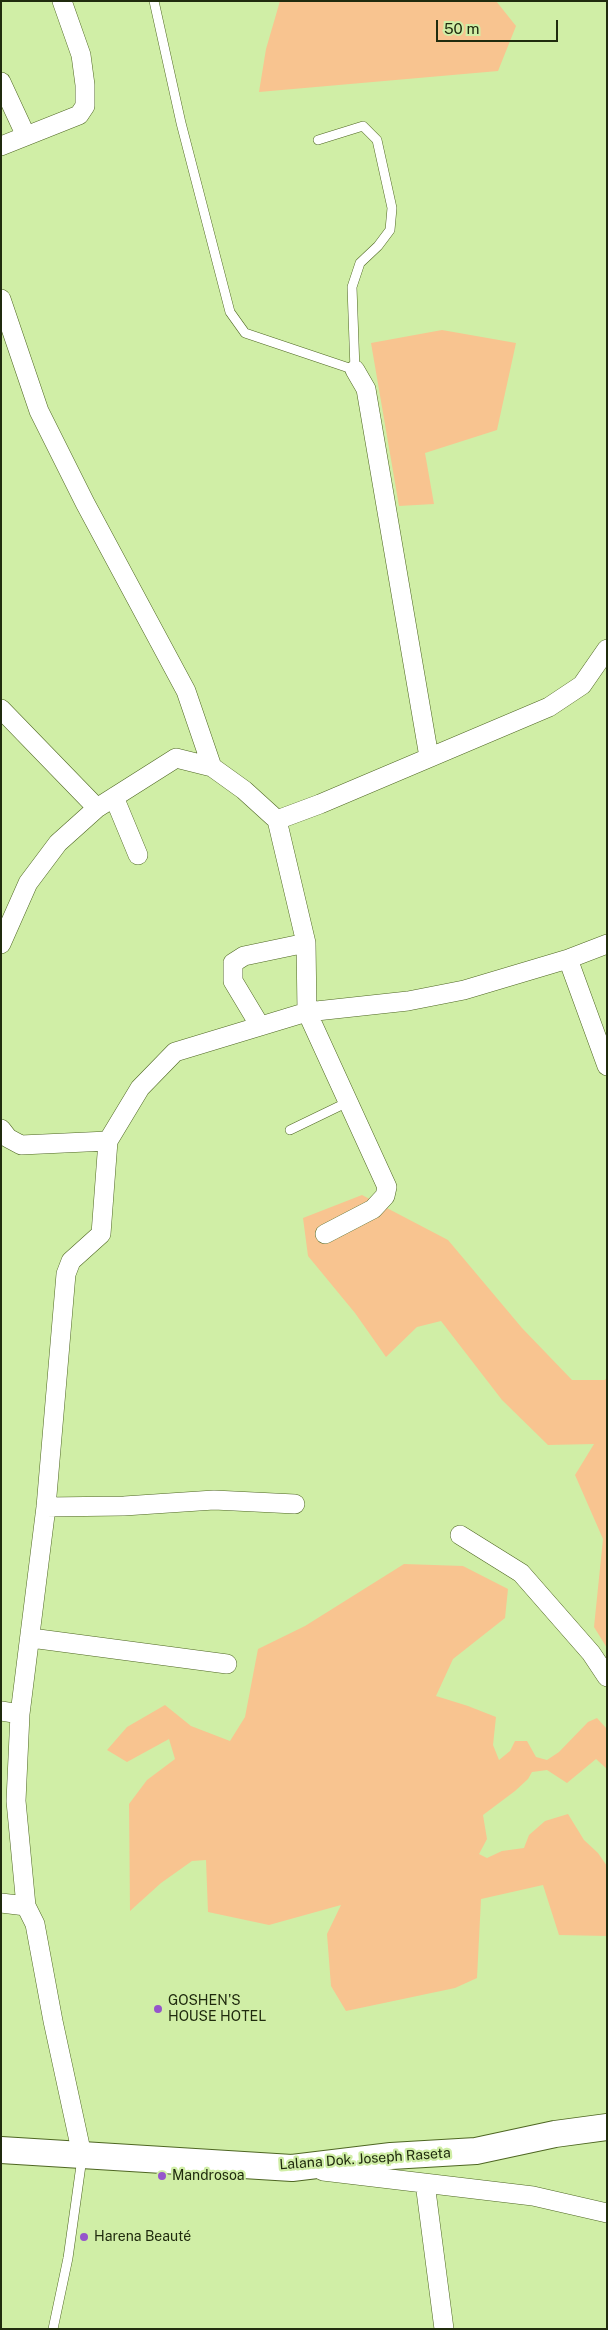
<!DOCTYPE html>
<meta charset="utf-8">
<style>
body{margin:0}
#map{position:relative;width:608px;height:2330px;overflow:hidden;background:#d0eea6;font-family:"Public Sans",sans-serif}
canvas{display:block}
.frame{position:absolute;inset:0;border:2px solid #202b0e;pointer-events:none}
.scale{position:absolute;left:436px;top:20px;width:122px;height:22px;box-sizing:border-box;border:2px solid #202b0e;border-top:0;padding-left:6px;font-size:15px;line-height:18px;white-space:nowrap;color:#202b0e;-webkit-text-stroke:4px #d0eea6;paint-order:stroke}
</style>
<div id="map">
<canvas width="608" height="2330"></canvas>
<div class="frame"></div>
<div class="scale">50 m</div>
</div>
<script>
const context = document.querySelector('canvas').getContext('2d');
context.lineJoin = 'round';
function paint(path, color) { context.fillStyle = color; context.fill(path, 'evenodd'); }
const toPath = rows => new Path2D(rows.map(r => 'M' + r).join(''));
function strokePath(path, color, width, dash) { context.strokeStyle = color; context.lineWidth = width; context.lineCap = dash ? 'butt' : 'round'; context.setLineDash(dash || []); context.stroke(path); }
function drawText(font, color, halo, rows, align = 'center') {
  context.font = font + ' "Public Sans",sans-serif'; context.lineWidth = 4.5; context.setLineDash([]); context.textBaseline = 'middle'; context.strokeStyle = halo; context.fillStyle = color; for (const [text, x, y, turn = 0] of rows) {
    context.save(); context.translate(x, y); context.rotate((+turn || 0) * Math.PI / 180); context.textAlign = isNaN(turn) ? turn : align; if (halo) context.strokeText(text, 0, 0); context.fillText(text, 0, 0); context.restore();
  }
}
paint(toPath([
 [280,1,496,1,516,26,498,71,259,92,266,49],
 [442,330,516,343,497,430,425,453,434,504,399,506,371,343],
 [362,1195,448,1240,522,1328,572,1380,605,1380,607,1377,607,1648,594,1627,603,1539,575,1475,594,1444,548,1445,502,1400,441,1321,417,1327,386,1357,355,1313,308,1256,303,1218],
 [404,1564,463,1566,508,1589,505,1618,453,1659,436,1696,468,1706,496,1717,493,1745,499,1760,510,1751,515,1741,527,1741,536,1757,547,1760,559,1752,588,1722,597,1718,607,1729,607,1769,596,1759,567,1783,547,1770,532,1772,528,1779,515,1791,483,1815,487,1839,479,1854,487,1858,502,1851,524,1848,529,1835,545,1821,568,1814,584,1840,598,1853,607,1866,607,1936,559,1935,543,1885,481,1899,477,1978,455,1988,346,2011,331,1986,327,1934,341,1905,269,1925,208,1912,206,1860,192,1861,161,1883,130,1911,129,1804,147,1780,175,1759,169,1739,127,1762,107,1750,127,1727,165,1705,191,1726,230,1741,245,1717,258,1649,305,1626]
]), '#f8c490');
const service = toPath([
 [154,1,181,123,230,312,245,333,355,370,352,287,360,263,378,246,390,230,392,208,377,140,363,126,318,140],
 [290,1130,348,1102],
 [53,2329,68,2258,82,2158]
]);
const minor = toPath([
 [1,82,26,136],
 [1,146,79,115,85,106,85,85,81,55,62,1],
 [1,299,39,411,85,503,186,691,212,767],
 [355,370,366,389,429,757],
 [1,709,97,808],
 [114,797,138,855],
 [1,944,28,883,58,843,97,808,176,758,212,767,244,790,277,820,320,804,549,707,582,685,607,649],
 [568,959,607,944],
 [260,1026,233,981,233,963,244,956,306,943],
 [1,1129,8,1138,21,1145,108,1141],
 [325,1234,373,1209,385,1196,387,1187,307,1012,408,1001,464,990,568,959,607,1066],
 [46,1507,124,1506,214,1500,295,1504],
 [460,1535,521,1573,591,1653,607,1677],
 [31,1638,227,1664],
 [1,1711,20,1714],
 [1,1903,26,1906],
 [82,2155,53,2021,35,1924,26,1906,16,1801,20,1714,46,1507,66,1274,71,1261,101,1234,108,1141,140,1088,175,1052,307,1012,306,943,277,820],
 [323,2171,533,2196,607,2213],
 [425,2183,444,2329]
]);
const secondary = toPath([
 [1,2150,292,2168,391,2156,476,2151,555,2134,607,2127]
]);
strokePath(service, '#4e6622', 10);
strokePath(minor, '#4e6622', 20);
strokePath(secondary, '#4e6622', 28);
strokePath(service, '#fff', 9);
strokePath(minor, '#fff', 19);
strokePath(secondary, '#fff', 26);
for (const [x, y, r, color] of [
 [158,2009,5,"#9555cb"],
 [162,2176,5,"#9555cb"],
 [84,2237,5,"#9555cb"]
]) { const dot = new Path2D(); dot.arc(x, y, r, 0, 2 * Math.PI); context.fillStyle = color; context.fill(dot); strokePath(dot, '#d0eea6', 2); }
drawText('14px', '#202b0e', '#d0eea6', [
 ["GOSHEN'S",168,2001],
 ["HOUSE HOTEL",168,2017],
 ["Mandrosoa",172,2176],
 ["Harena Beauté",94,2237]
], 'left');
drawText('14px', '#202b0e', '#d0eea6', [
 ["Lalana Dok. Joseph Raseta",365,2159,-4]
]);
</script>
